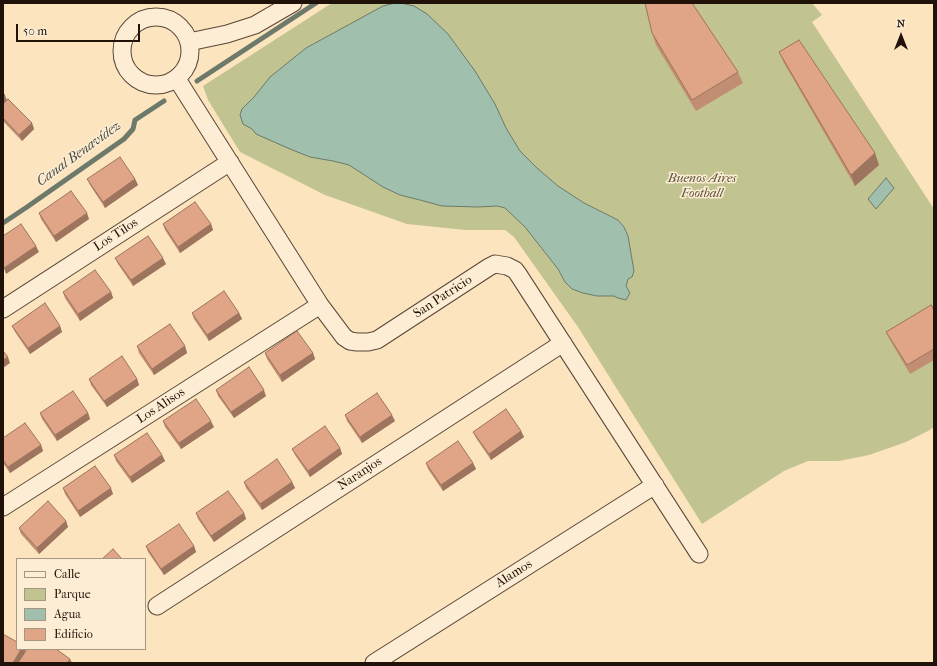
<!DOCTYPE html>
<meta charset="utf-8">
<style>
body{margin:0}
#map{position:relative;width:937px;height:666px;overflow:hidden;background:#fce4be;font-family:"IM FELL French Canon",serif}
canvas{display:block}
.frame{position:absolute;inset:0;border:4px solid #211209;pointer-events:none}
.legend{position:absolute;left:16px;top:558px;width:130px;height:92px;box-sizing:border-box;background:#fdedd5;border:1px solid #a59583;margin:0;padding:5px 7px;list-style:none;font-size:12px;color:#211209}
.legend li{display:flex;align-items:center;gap:8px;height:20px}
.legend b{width:20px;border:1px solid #a59583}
.north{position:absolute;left:881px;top:16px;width:40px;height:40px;-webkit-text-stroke:3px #fdedd5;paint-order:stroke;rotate:0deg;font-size:11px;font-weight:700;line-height:16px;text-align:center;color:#211209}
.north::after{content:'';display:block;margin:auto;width:14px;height:18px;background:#211209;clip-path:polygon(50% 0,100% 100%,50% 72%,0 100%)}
.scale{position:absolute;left:16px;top:24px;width:124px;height:18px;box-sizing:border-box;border:2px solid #211209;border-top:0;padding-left:5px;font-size:12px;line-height:14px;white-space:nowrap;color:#211209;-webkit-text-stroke:3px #fdedd5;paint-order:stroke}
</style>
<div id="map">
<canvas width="937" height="666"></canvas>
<div class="frame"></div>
<ul class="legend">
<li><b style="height:5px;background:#fdedd5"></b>Calle</li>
<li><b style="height:11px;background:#c1c490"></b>Parque</li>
<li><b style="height:11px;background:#a0bfac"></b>Agua</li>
<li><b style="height:11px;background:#e0a586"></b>Edificio</li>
</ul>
<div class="north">N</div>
<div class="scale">50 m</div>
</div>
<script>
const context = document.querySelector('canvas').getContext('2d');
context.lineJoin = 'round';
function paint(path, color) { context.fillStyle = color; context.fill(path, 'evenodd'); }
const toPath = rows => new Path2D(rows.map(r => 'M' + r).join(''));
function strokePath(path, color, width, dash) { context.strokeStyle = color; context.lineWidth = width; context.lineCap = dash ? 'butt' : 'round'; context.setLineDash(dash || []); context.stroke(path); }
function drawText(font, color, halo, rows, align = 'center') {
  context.font = font + ' "IM FELL French Canon",serif'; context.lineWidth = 3; context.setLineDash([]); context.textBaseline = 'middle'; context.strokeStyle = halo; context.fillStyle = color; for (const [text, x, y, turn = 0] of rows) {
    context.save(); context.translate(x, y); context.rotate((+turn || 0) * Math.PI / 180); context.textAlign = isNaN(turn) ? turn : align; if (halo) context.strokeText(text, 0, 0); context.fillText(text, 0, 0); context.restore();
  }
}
paint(toPath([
 [332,3,812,3,822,15,812,22,934,209,934,427,928,431,906,442,869,455,839,461,808,461,784,471,702,524,578,327,514,237,505,230,465,230,407,224,325,195,240,152,208,100,203,86]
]), '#c1c490');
const water = toPath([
 [395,3,401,3,414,6,427,14,448,34,475,71,495,104,506,128,520,151,537,168,558,186,584,203,618,220,624,227,628,236,634,271,632,277,628,279,626,286,630,293,626,300,618,298,614,296,597,296,583,293,572,289,565,282,558,269,525,227,505,208,497,206,479,207,442,206,420,200,400,195,383,187,349,165,333,161,310,157,290,149,256,134,252,129,243,124,240,115,242,109,254,97,270,77,306,48,383,6,395,3],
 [886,178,894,188,876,209,868,199,886,178]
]);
paint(water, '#a0bfac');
strokePath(water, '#6d7a6b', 1);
strokePath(toPath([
 [197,81,316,3],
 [3,223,27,207,124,139,133,129,135,120,164,101]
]), '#6d7a6b', 5);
const street = toPath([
 '122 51a34 34 0 1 1 68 0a34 34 0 1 1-68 0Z',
 [189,42,227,34,255,25,293,3],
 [177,79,320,305,344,337,350,341,357,342,368,342,377,340,489,267,495,264,507,266,515,270,518,274,699,554],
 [3,309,230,162],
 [3,507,320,305],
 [157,606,563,343],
 [374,663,655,485]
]);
strokePath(street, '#584636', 19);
strokePath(street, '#fdedd5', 17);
paint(toPath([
 [652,33,738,72,743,83,696,111,656,45],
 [779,52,879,165,855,186,784,63],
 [3,93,7,100,32,123,34,129,22,141,3,121],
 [87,179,135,179,138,185,105,208,90,185],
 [39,213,89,219,56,242,41,219],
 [163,224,211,224,213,230,180,253,165,230],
 [115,258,166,264,133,286,118,264],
 [63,292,111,292,113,298,80,321,65,298],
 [934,310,934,360,910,374,890,340,886,332],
 [192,313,239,313,242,319,209,341,194,319],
 [12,326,60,326,62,332,30,354,15,332],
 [137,346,185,346,187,353,154,375,139,353],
 [265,353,313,353,315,359,282,382,267,359],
 [89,379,137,379,139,385,107,407,91,385],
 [216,390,266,396,234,418,218,396],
 [40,413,88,413,90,419,57,441,42,419],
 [345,415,395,421,362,443,347,421],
 [163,421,214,427,181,449,165,427],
 [521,431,524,437,491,460,476,438,473,432],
 [3,438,41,445,43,451,10,473,3,463],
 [340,448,342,454,310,477,295,455,292,449],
 [114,455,162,455,165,461,132,483,116,461],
 [426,463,473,463,476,469,443,491,428,469],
 [244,482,292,482,295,488,262,510,246,488],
 [63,488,113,494,80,517,65,494],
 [196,513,244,513,246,519,214,542,198,519],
 [66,521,68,527,39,554,21,534,19,528],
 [146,546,194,546,196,552,164,575,148,552]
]), '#c18e73');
paint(toPath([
 [5,95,7,101,3,105,3,97],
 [32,123,34,129,22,141,19,135],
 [875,153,879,165,855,186,851,175],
 [135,179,138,185,105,208,103,202],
 [87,213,89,219,56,242,54,236],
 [211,224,213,230,180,253,178,247],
 [36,246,39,252,6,274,4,268],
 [163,258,166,264,133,286,131,280],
 [111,292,113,298,80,321,78,314],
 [239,313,242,319,209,341,207,335],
 [60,326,62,332,30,354,28,348],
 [185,346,187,353,154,375,152,369],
 [313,353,315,359,282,382,280,375],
 [8,357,10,363,3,368,3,360],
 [137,379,139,385,107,407,104,401],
 [264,390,266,396,234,418,231,412],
 [88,413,90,419,57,441,55,435],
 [392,415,395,421,362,443,360,437],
 [211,421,214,427,181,449,179,443],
 [521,431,524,437,491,460,489,454],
 [41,445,43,451,10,473,8,467],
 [340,448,342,454,310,477,308,471],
 [162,455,165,461,132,483,130,477],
 [473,463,476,469,443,491,441,485],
 [292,482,295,488,262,510,260,504],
 [111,488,113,494,80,517,78,511],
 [244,513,246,519,214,542,211,536],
 [66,521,68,527,39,554,37,548],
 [194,546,196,552,164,575,161,569],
 [21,649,25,649,26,652,19,663,13,663],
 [70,659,72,663,67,663]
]), '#9d745e');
const building = toPath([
 [645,3,692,3,738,72,692,100,652,33,645,3],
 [799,40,875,153,851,175,779,52,799,40],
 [3,93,5,95,3,97,3,93],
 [8,99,32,123,19,135,3,118,3,104,8,99],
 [120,157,135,179,103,202,87,179,120,157],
 [71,191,87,213,54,236,39,213,71,191],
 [195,202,211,224,178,247,163,224,195,202],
 [21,224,36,246,4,268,3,267,3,236,21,224],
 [148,236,163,258,131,280,115,258,148,236],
 [95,270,111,292,78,314,63,292,95,270],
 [224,291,239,313,207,335,192,313,224,291],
 [45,303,60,326,28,348,12,326,45,303],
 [931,305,934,310,934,349,907,365,886,332,931,305],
 [170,324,185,346,152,369,137,346,170,324],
 [297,331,313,353,280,375,265,353,297,331],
 [3,351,8,357,3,360,3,351],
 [122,356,137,379,104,401,89,379,122,356],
 [249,367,264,390,231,412,216,390,249,367],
 [73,391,88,413,55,435,40,413,73,391],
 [377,393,392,415,360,437,345,415,377,393],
 [196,399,211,421,179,443,163,421,196,399],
 [506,409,521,431,489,454,473,432,506,409],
 [25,423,41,445,8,467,3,460,3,438,25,423],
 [325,426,340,448,308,471,292,449,325,426],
 [147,433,162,455,130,477,114,455,147,433],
 [458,441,473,463,441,485,426,463,458,441],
 [277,459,292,482,260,504,244,482,277,459],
 [95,466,111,488,78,511,63,488,95,466],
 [228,491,244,513,211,536,196,513,228,491],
 [48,501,66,521,37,548,19,528,48,501],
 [179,524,194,546,161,569,146,546,179,524],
 [113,549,122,559,102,559,113,549],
 [3,634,17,642,17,649,21,649,13,663,3,663,3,634],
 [27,649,56,649,70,659,67,663,18,663,27,649]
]);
paint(building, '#e0a586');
strokePath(building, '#9d745e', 1);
drawText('italic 13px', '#595038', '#fdedd5', [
 ["Buenos Aires",702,179],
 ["Football",702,194]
]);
drawText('13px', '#211209', '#fdedd5', [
 ["Los Tilos",116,235,-33],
 ["San Patricio",443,297,-33],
 ["Los Alisos",161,406,-33],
 ["Naranjos",360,474,-33],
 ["Alamos",514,574,-32]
]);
drawText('italic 14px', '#4d4f42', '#fdedd5', [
 ["Canal Benavídez",79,154,-36]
]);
</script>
